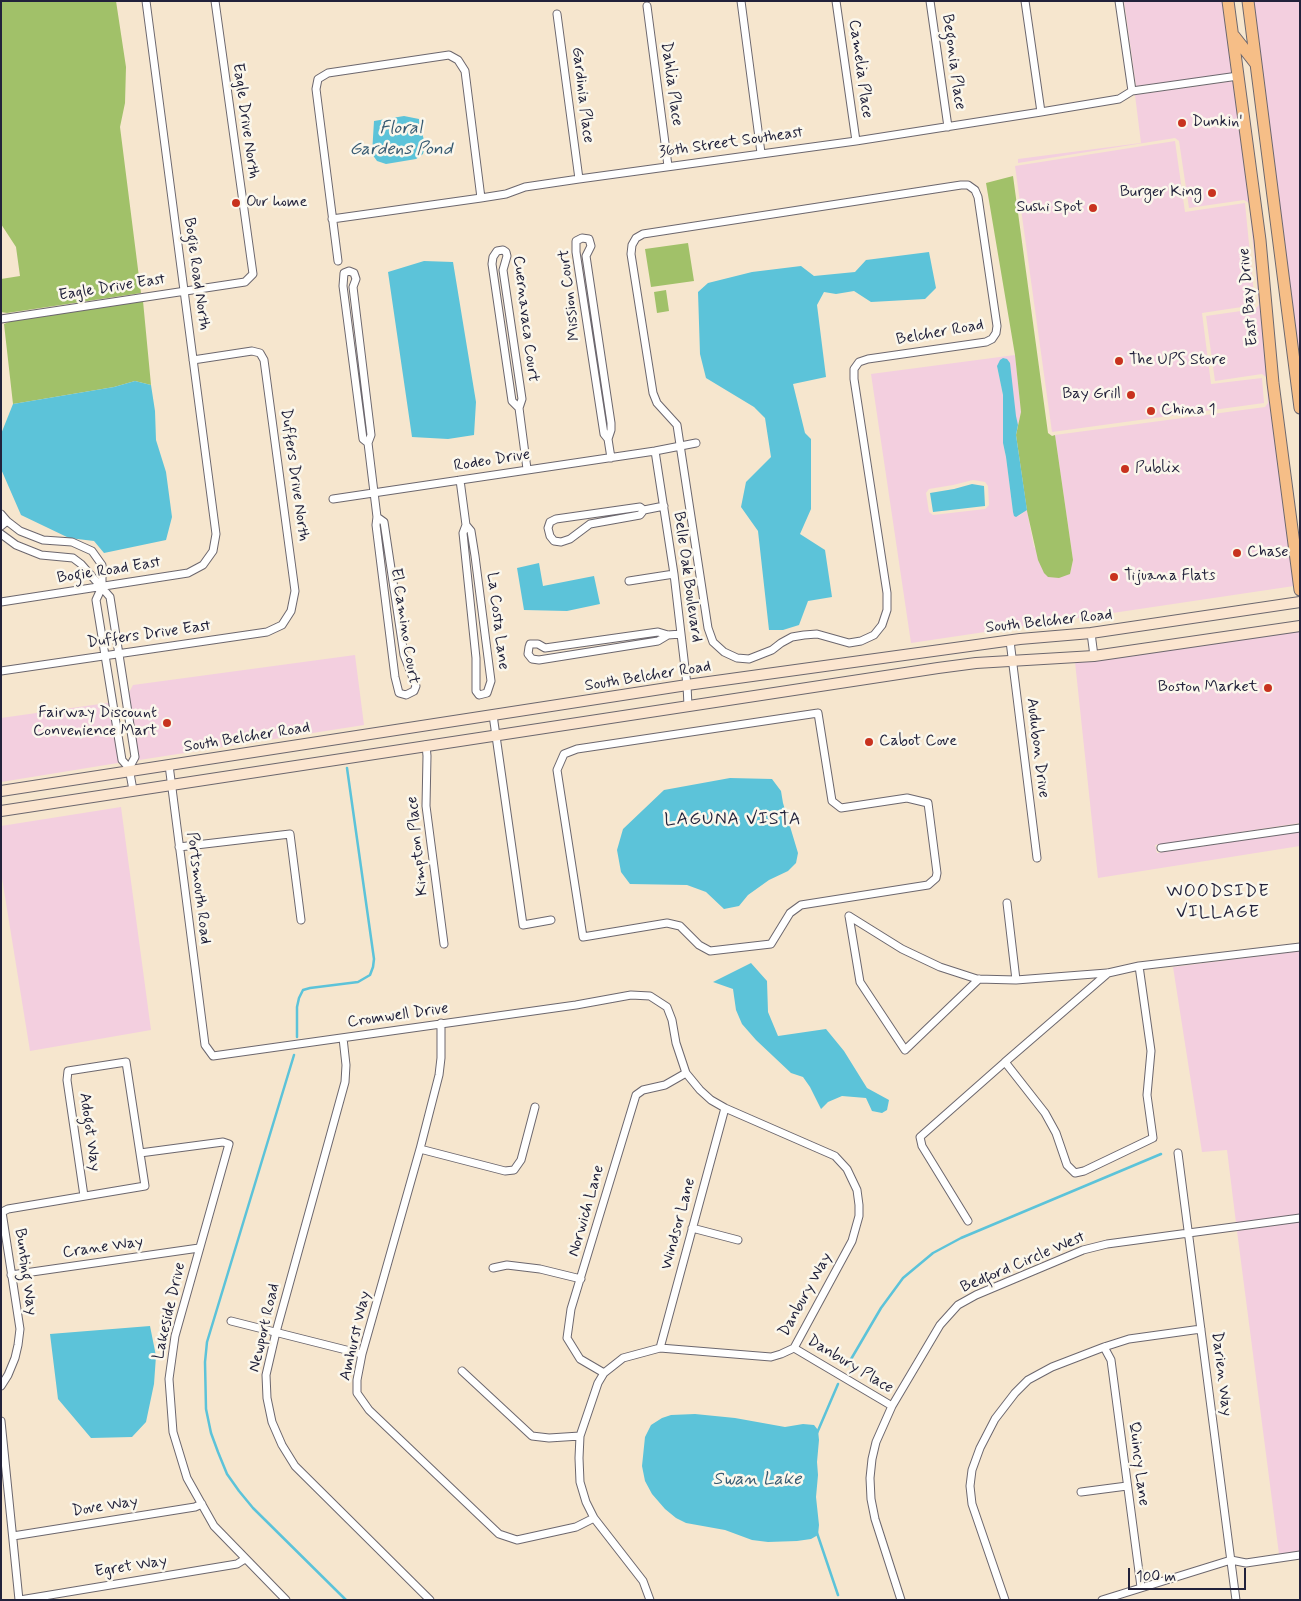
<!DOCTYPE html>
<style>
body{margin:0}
#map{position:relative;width:1301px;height:1601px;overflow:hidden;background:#f6e6ce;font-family:Mynerve,sans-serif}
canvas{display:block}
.frame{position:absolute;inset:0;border:2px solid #22223b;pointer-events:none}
.scale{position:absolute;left:1128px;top:1568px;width:118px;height:22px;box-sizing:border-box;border:2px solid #22223b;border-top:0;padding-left:6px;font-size:15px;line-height:18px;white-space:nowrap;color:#22223b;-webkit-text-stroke:4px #fbf7ec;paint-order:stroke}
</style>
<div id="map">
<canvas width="1301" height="1601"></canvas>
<div class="frame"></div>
<div class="scale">100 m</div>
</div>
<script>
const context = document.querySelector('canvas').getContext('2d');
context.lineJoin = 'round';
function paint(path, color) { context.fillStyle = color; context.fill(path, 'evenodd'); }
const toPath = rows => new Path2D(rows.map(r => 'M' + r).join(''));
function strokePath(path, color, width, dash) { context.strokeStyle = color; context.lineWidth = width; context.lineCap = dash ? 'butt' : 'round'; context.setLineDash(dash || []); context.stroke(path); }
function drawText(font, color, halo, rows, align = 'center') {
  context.font = font + ' Mynerve,sans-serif'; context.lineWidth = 5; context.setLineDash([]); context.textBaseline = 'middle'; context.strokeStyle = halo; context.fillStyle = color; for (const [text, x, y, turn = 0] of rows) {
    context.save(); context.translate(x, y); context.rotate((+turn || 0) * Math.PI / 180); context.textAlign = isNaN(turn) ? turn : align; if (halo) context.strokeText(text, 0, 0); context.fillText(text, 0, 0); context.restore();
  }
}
paint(toPath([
 [1124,1,1224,1,1228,33,1226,34,1228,36,1233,73,1136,86],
 [1253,1,1300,1,1300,367,1261,66,1262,65,1261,62],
 [1234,81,1255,241,1294,586,911,643,871,374,1015,355,1021,412,1018,425,997,366,1003,395,1003,443,1006,457,1013,512,1019,516,1027,510,1034,547,1070,574,1073,560,1055,435,1265,407,1268,403,1266,377,1262,374,1215,381,1206,316,1255,309,1259,305,1249,203,1244,200,1189,208,1179,141,1175,138,1018,163,1018,159,1141,143,1135,95],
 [973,480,985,482,988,486,989,505,985,509,933,515,929,512,926,493,929,489,953,485],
 [1175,141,1185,212,1245,203,1255,305,1202,313,1211,384,1262,378,1264,403,1052,432,1015,166],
 [1300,630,1300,823,1155,845,1157,853,1300,832,1300,846,1098,878,1075,662],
 [355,655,364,725,133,761,125,700,133,685],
 [114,702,124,762,1,782,1,718],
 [121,807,151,1030,30,1051,1,872,1,826],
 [1300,951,1300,1214,1236,1223,1227,1150,1202,1152,1173,967],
 [1300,1222,1300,1551,1279,1554,1237,1231]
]), '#f3cfdf');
paint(toPath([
 [1,1,116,1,126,67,125,103,120,127,141,293,7,313,1,312,1,279,20,276,16,247,1,224],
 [1013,176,1048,433,1052,436,1055,435,1073,560,1070,574,1059,578,1048,577,1044,573,1038,560,1027,511,1016,435,1021,412,1015,355,986,183],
 [688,243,694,281,651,287,645,249],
 [666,290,669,311,657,313,654,292],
 [143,301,151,385,135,381,114,387,13,404,4,324,11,321]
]), '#a1c169');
paint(toPath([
 [404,116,419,119,425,145,423,154,416,159,386,164,377,161,372,154,374,121],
 [929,252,936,288,925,299,871,302,854,291,836,294,824,292,817,305,826,377,793,384,805,433,811,439,811,509,800,534,825,550,832,597,808,601,799,625,783,630,769,630,758,531,741,507,746,482,771,457,765,418,754,407,706,378,700,354,698,292,708,283,752,272,801,266,814,276,855,272,866,260],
 [424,261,453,262,476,402,474,435,448,439,412,437,388,272],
 [1003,358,1007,359,1010,363,1016,416,1018,425,1016,435,1027,510,1016,517,1014,516,1013,512,1006,457,1003,443,1003,395,997,366,1000,360],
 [135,381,151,385,155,411,156,440,166,472,172,517,166,540,104,553,94,541,69,538,21,515,1,469,1,434,13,404,114,387],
 [972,484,984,486,985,506,933,512,930,493,954,489],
 [539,563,543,586,594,576,600,604,567,611,524,610,517,568],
 [730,778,772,779,781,791,783,803,798,853,796,863,788,871,769,880,748,895,739,906,724,909,706,892,687,885,630,884,621,872,617,850,623,829,664,790],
 [751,963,767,981,768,1012,778,1036,826,1029,844,1051,867,1088,889,1100,887,1110,882,1113,872,1111,866,1098,842,1096,828,1102,821,1109,810,1087,803,1077,791,1073,756,1040,742,1024,736,1010,733,989,713,982],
 [150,1326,156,1356,154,1384,146,1422,132,1437,91,1438,58,1399,50,1334],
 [695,1414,735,1418,785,1427,803,1424,814,1425,818,1430,819,1440,817,1462,818,1475,816,1497,819,1525,818,1535,811,1539,797,1541,768,1542,752,1540,725,1530,686,1523,676,1518,665,1509,652,1494,645,1481,642,1466,645,1437,651,1425,662,1418,671,1415]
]), '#5cc3d9');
strokePath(toPath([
 [297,1037,297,1007,299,998,303,990,310,988,358,982,370,975,373,967,374,959,347,768],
 [294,1055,207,1342,205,1362,206,1409,211,1433,218,1452,227,1474,239,1491,253,1508,346,1600],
 [847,1366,881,1308,903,1278,933,1253,961,1238,1161,1154],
 [817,1433,838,1384],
 [817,1533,838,1595]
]), '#5cc3d9', 2.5);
const minor = toPath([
 [741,1,761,153],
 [836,1,856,141],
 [930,1,948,127],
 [1025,1,1041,112],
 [1119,1,1132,91],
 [647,6,668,166],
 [557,14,579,179],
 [961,185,968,185,975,190,978,197,997,326,996,333,992,339,986,342,868,359,859,362,854,369,854,379,887,593,887,610,882,625,874,635,861,641,849,643,817,634,804,635,792,637,781,643,772,650,749,659,737,658,724,652,713,642,708,628,677,425,657,403,653,393,631,254,632,245,636,238,643,234,961,185],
 [332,219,481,198,506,194,525,187,579,179,856,141,1041,112,1119,99,1132,91,1238,76],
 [338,261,316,89,318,79,328,73,449,55,458,60,465,71,481,198],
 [1,319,245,282,253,274,215,1],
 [519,408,512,401,492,264,493,257,497,251,503,250,506,252,507,256,503,270,522,399,519,408,527,469],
 [608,439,604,434,576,252,576,241,582,238,589,239,591,246,586,256,611,423,611,430,608,439,611,458],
 [368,443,363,439,343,286,344,273,349,271,354,273,356,279,353,287,371,435,368,443,377,517,376,525,395,677,399,693,406,695,414,691,416,686,404,655,384,522,377,517],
 [655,451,674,574,687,685,688,706],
 [460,480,466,525,463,533,476,658,476,691,479,695,487,693,491,681,475,556,471,531,466,525],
 [333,499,655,451,696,443],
 [644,510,640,515,590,524,570,539,561,542,554,541,550,536,548,528,550,522,556,519,640,507,644,510,664,506],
 [1,514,7,521,20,531,43,540,72,542,92,551,102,565,102,587,96,600,122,760,129,768],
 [1,526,7,521],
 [1,534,16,545,41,555,73,558,81,564,110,597,135,757,129,768,133,790],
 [629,581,674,574],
 [1,602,188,573,203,565,213,551,216,534,146,1],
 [1091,633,1094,656],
 [668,635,658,641,539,660,532,659,528,654,529,647,530,644,538,644,545,648,658,632,668,635,681,634],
 [1010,641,1037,858],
 [1,671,267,632,282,625,291,611,295,591,264,360,260,353,252,351,193,360],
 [818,713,832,801,841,808,907,798,928,803,937,873,936,878,928,885,801,905,790,913,771,944,710,951,699,945,680,926,667,923,583,937,557,770,564,754,577,749,818,713],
 [493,715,523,925,551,920],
 [426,745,427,756,426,806,444,944],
 [169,765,205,1045,213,1056,576,1005,631,995,650,996,667,1007,672,1020,676,1043,686,1073,700,1090,711,1100,725,1108,835,1156,847,1169,857,1190,859,1205,859,1216,852,1241,794,1348,781,1354,771,1357,660,1348,623,1358,604,1373,598,1383,580,1436,579,1458,580,1482,586,1502,594,1518,643,1581,650,1600],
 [179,847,290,834,301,920],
 [1161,848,1300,828],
 [1007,903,1016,980],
 [849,916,902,949,940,967,977,979,1016,980,1107,973],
 [849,916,860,982,905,1050,979,979],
 [1139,966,1151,1051,1147,1095,1153,1138,1084,1171,1075,1173,1067,1165,1056,1133,1045,1113,1005,1062,1108,973,1139,966,1300,947],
 [441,1023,441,1058,439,1075,420,1149,362,1354,357,1380,357,1393,369,1410,499,1534,517,1540,576,1527,594,1518],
 [343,1038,346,1065,345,1082,276,1332,266,1375,267,1398,272,1422,282,1445,295,1466,430,1600],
 [420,1149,505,1171,514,1170,521,1160,535,1107],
 [140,1153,223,1142,229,1144,175,1336,169,1379,173,1432,187,1478,214,1526,286,1600],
 [1178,1153,1236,1600],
 [968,1221,922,1146,920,1137,1005,1062],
 [692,1228,738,1240],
 [493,1268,507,1265,540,1269,581,1279],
 [11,1275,199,1248],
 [231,1321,362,1354],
 [1104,1347,1111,1360,1141,1587],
 [660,1348,725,1108],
 [794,1348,892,1406],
 [462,1371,532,1436,549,1438,580,1436],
 [604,1373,580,1359,567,1338,571,1309,636,1095,643,1090,665,1085,686,1073],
 [1,1386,8,1375,15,1358,18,1345,20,1329,2,1212,8,1209,145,1186,126,1062,68,1071,67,1080,84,1196],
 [1,1421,19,1600],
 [1081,1492,1127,1486],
 [13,1536,195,1507,202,1504],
 [20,1600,237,1564,245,1559],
 [901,1600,875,1519,871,1499,870,1478,872,1459,876,1442,892,1406,940,1325,958,1305,976,1295,1083,1250,1107,1244,1300,1218],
 [1005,1600,972,1504,970,1486,972,1470,980,1448,995,1419,1015,1393,1028,1380,1052,1367,1104,1347,1129,1339,1201,1329],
 [1102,1600,1231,1560,1246,1563,1300,1555]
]);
const secondary = toPath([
 [1,791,687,685,1020,639,1091,633,1300,602],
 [1,811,938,668,976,663,1094,656,1300,626]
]);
const primary = toPath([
 [1228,1,1260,240,1273,383,1300,590],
 [1248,1,1300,408],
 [1234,36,1256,64]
]);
strokePath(minor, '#6c676e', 9);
strokePath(secondary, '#6c676e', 12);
strokePath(primary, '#6c676e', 13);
strokePath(minor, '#fff', 7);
strokePath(secondary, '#fbe5cf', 10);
strokePath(primary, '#f6be87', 11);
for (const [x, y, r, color] of [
 [1182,123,5,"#c8321e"],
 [1212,193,5,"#c8321e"],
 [236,203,5,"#c8321e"],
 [1093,208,5,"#c8321e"],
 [1119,361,5,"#c8321e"],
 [1131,395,5,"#c8321e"],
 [1151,411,5,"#c8321e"],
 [1125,469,5,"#c8321e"],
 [1237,553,5,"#c8321e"],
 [1114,577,5,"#c8321e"],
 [1268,688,5,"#c8321e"],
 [167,723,5,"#c8321e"],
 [869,742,5,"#c8321e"]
]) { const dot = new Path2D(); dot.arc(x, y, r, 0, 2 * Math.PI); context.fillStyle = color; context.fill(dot); strokePath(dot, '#fbf7ec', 2); }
drawText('16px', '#22223b', '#fbf7ec', [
 ["Begonia Place",953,62,82],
 ["Camelia Place",860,69,82],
 ["Dahlia Place",671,84,82],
 ["Gardinia Place",582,95,83],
 ["Eagle Drive North",245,121,82],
 ["36th Street Southeast",731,143,-8],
 ["Bogie Road North",196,274,82],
 ["Eagle Drive East",112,288,-9],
 ["Mission Court",570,295,-97],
 ["East Bay Drive",1249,297,-95],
 ["Cuernavaca Court",525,319,83],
 ["Belcher Road",940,333,-10],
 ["Rodeo Drive",492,461,-9],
 ["Duffers Drive North",294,475,82],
 ["Bogie Road East",109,571,-9],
 ["Belle Oak Boulevard",687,577,82],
 ["La Costa Lane",497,621,83],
 ["South Belcher Road",1049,622,-6],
 ["El Camino Court",404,626,81],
 ["Duffers Drive East",149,635,-8],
 ["South Belcher Road",648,677,-9],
 ["South Belcher Road",247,738,-9],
 ["Audubon Drive",1037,748,83],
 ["Kimpton Place",418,846,-96],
 ["Portsmouth Road",198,888,83],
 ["Cromwell Drive",398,1016,-8],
 ["Adogot Way",89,1132,82],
 ["Norwich Lane",587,1211,-74],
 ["Windsor Lane",679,1224,-75],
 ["Crane Way",103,1248,-8],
 ["Bedford Circle West",1023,1263,-23],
 ["Bunting Way",25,1272,82],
 ["Danbury Way",806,1295,-61],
 ["Lakeside Drive",170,1311,-77],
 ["Newport Road",265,1328,-77],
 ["Amhurst Way",356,1336,-77],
 ["Danbury Place",850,1365,31],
 ["Darien Way",1221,1374,83],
 ["Quincy Lane",1138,1464,83],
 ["Dove Way",105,1507,-9],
 ["Egret Way",131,1567,-9]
]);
drawText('16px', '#22223b', '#fbf7ec', [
 ["Dunkin'",1192,123],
 ["Burger King",1202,193,"right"],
 ["Our home",246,203],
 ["Sushi Spot",1083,208,"right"],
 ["The UPS Store",1129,361],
 ["Bay Grill",1121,395,"right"],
 ["China 1",1161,411],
 ["Publix",1135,469],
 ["Chase",1247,553],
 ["Tijuana Flats",1124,577],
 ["Boston Market",1258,688,"right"],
 ["Fairway Discount",157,714,"right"],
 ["Convenience Mart",157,732,"right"],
 ["Cabot Cove",879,742]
], 'left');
drawText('italic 18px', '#365a72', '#fbf7ec', [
 ["Floral",401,129],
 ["Gardens Pond",401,150],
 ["Swan Lake",757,1480]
]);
context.letterSpacing = '1px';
drawText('18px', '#22223b', '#fbf7ec', [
 ["LAGUNA VISTA",733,820],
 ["WOODSIDE",1218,892],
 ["VILLAGE",1218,913]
]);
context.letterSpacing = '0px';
</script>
